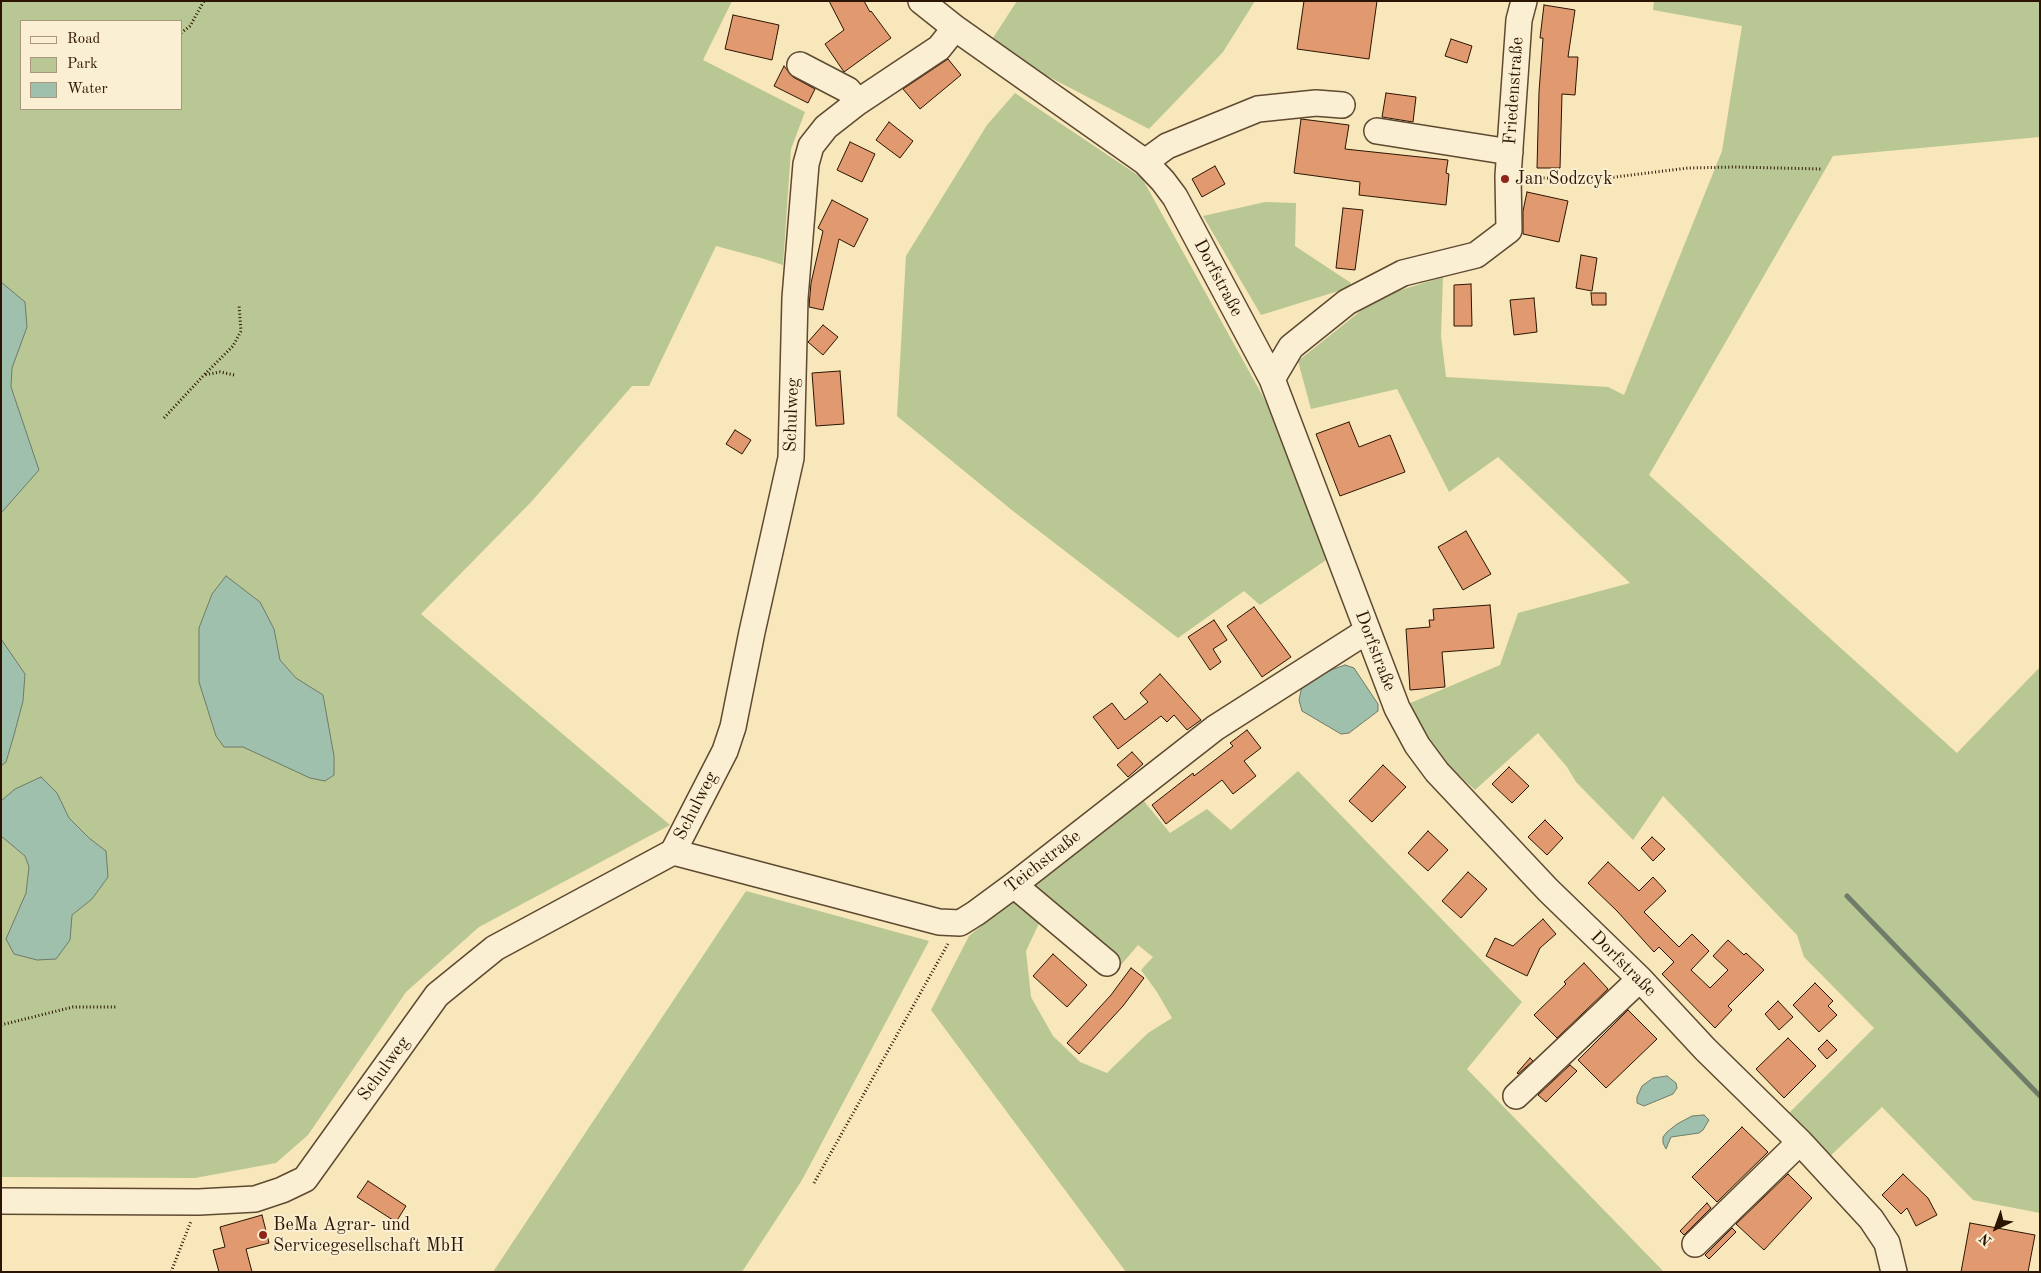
<!DOCTYPE html>
<meta charset="utf-8">
<style>
body{margin:0}
#map{position:relative;width:2041px;height:1273px;overflow:hidden;background:#f7e7ba;font-family:"Old Standard TT",serif}
canvas{display:block}
.frame{position:absolute;inset:0;border:2px solid #2c1402;pointer-events:none}
.legend{position:absolute;left:20px;top:20px;width:162px;height:90px;box-sizing:border-box;background:#faefd2;border:1px solid #a8977f;margin:0;padding:6px 9px;list-style:none;font-size:15px;color:#2c1402}
.legend li{display:flex;align-items:center;gap:10px;height:25px}
.legend b{width:25px;border:1px solid #a8977f}
.north{position:absolute;left:1971px;top:1203px;width:50px;height:50px;-webkit-text-stroke:4px #faefd2;paint-order:stroke;rotate:222deg;font-size:14px;font-weight:700;line-height:20px;text-align:center;color:#2c1402}
.north::after{content:'';display:block;margin:auto;width:18px;height:22px;background:#2c1402;clip-path:polygon(50% 0,100% 100%,50% 72%,0 100%)}
</style>
<div id="map">
<canvas width="2041" height="1273"></canvas>
<div class="frame"></div>
<ul class="legend">
<li><b style="height:6px;background:#faefd2"></b>Road</li>
<li><b style="height:14px;background:#b8c793"></b>Park</li>
<li><b style="height:14px;background:#9ec0ad"></b>Water</li>
</ul>
<div class="north">N</div>
</div>
<script>
const context = document.querySelector('canvas').getContext('2d');
context.lineJoin = 'round';
function paint(path, color) { context.fillStyle = color; context.fill(path, 'evenodd'); }
const toPath = rows => new Path2D(rows.map(r => 'M' + r).join(''));
function strokePath(path, color, width, dash) { context.strokeStyle = color; context.lineWidth = width; context.lineCap = dash ? 'butt' : 'round'; context.setLineDash(dash || []); context.stroke(path); }
function drawText(font, color, halo, rows, align = 'center') {
  context.font = font + ' "Old Standard TT",serif'; context.lineWidth = 4; context.setLineDash([]); context.textBaseline = 'middle'; context.strokeStyle = halo; context.fillStyle = color; for (const [text, x, y, turn = 0] of rows) {
    context.save(); context.translate(x, y); context.rotate((+turn || 0) * Math.PI / 180); context.textAlign = isNaN(turn) ? turn : align; if (halo) context.strokeText(text, 0, 0); context.fillText(text, 0, 0); context.restore();
  }
}
paint(toPath([
 [1,1,732,1,703,60,805,112,791,149,783,265,761,258,716,246,649,386,632,386,532,501,421,614,670,825,479,927,406,992,308,1135,276,1163,195,1178,1,1177],
 [21,21,181,21,181,109,21,109],
 [1017,1,1255,1,1223,52,1149,129,1030,67,991,41],
 [1654,1,2040,1,2040,137,1833,156,1649,475,1957,753,2040,667,2040,1213,1973,1200,1882,1107,1827,1159,1786,1116,1874,1028,1804,957,1797,935,1663,796,1633,840,1576,782,1567,767,1538,733,1475,790,1440,758,1408,704,1500,665,1518,613,1630,583,1498,457,1449,492,1397,389,1311,409,1298,361,1378,297,1443,277,1441,336,1446,377,1608,387,1624,395,1722,151,1742,26,1653,10],
 [1015,93,1142,178,1276,420,1329,558,1260,605,1244,591,1178,638,1013,511,897,416,906,256,987,125],
 [1265,202,1296,203,1295,246,1351,283,1348,288,1261,315,1203,216],
 [1298,771,1522,1002,1467,1069,1664,1272,1126,1272,931,1010,969,936,1014,899,1041,919,1026,951,1031,997,1053,1036,1080,1062,1107,1073,1148,1033,1172,1018,1157,992,1141,970,1153,957,1138,945,1121,965,1029,887,1143,800,1170,833,1207,809,1231,830],
 [746,891,929,941,802,1180,742,1272,493,1272]
]), '#b8c793');
const water = toPath([
 [1,282,25,302,27,327,12,368,11,387,39,470,1,513,1,282],
 [226,576,260,602,274,629,280,660,296,678,323,695,334,756,334,775,325,781,310,778,243,747,224,747,216,736,199,682,199,628,212,594,226,576],
 [1,639,25,674,23,701,14,735,6,762,1,766,1,639],
 [1345,665,1354,668,1378,704,1378,711,1349,733,1341,734,1302,711,1299,700,1302,686,1314,676,1345,665],
 [41,777,57,793,69,818,89,838,106,851,108,877,92,899,72,915,70,940,56,959,37,960,14,954,6,939,26,893,29,867,25,856,1,836,1,801,15,789,41,777],
 [1667,1076,1676,1083,1677,1088,1673,1094,1644,1106,1637,1103,1637,1097,1642,1086,1653,1078,1667,1076],
 [1704,1115,1709,1120,1703,1130,1699,1133,1671,1137,1666,1149,1663,1143,1663,1137,1667,1132,1677,1124,1692,1116,1704,1115]
]);
paint(water, '#9ec0ad');
strokePath(water, '#707b69', 1);
strokePath(toPath([
 [1847,896,2040,1096]
]), '#707b69', 5);
const building = toPath([
 [829,1,864,1,870,12,871,11,891,38,844,72,825,44,844,30,829,1],
 [1304,1,1377,1,1369,59,1297,49,1304,1],
 [1544,5,1575,10,1568,57,1578,57,1575,95,1562,94,1560,168,1537,168,1539,92,1543,38,1540,38,1544,5],
 [733,15,779,25,772,60,725,49,733,15],
 [1451,39,1472,46,1467,63,1445,56,1451,39],
 [948,59,961,75,920,109,903,89,948,59],
 [784,66,793,77,815,89,808,103,774,86,784,66],
 [1386,93,1416,97,1413,122,1382,117,1386,93],
 [1301,119,1349,125,1345,149,1448,160,1446,173,1449,174,1446,205,1359,195,1360,182,1294,173,1301,119],
 [889,122,913,141,900,158,876,140,889,122],
 [850,142,875,154,862,182,837,170,850,142],
 [1215,166,1225,184,1202,197,1192,179,1215,166],
 [1527,192,1568,201,1559,242,1523,234,1523,211,1527,192],
 [832,200,868,219,854,247,839,239,823,310,809,307,811,283,823,231,818,228,832,200],
 [1343,208,1363,210,1355,270,1336,268,1343,208],
 [1581,255,1597,258,1592,291,1576,288,1581,255],
 [1471,284,1472,326,1454,326,1454,285,1471,284],
 [1591,293,1606,293,1606,305,1592,305,1591,293],
 [1534,298,1537,332,1514,335,1510,300,1534,298],
 [823,325,838,337,823,355,808,342,823,325],
 [840,371,844,424,816,426,812,373,840,371],
 [1349,422,1359,447,1390,435,1405,472,1340,496,1316,434,1349,422],
 [735,430,751,440,742,454,726,444,735,430],
 [1466,531,1491,574,1463,590,1438,547,1466,531],
 [1490,605,1494,648,1442,652,1445,687,1410,690,1406,629,1430,627,1429,620,1434,620,1433,609,1490,605],
 [1254,607,1291,657,1262,677,1227,626,1254,607],
 [1214,620,1227,640,1213,649,1221,662,1210,670,1188,637,1214,620],
 [1160,674,1201,720,1187,730,1174,715,1167,722,1161,716,1118,749,1093,717,1112,703,1125,720,1148,702,1140,693,1160,674],
 [1247,730,1261,748,1244,761,1256,776,1233,794,1222,780,1166,824,1152,805,1193,773,1194,776,1233,746,1230,743,1247,730],
 [1132,752,1143,764,1128,777,1117,765,1132,752],
 [1383,765,1406,787,1372,822,1349,801,1383,765],
 [1509,767,1529,786,1512,803,1492,784,1509,767],
 [1545,820,1563,838,1547,855,1528,837,1545,820],
 [1428,831,1448,850,1428,871,1408,853,1428,831],
 [1652,837,1665,849,1653,861,1641,848,1652,837],
 [1608,862,1639,891,1653,877,1666,891,1644,912,1679,947,1692,934,1709,951,1691,970,1710,988,1728,970,1713,956,1728,940,1744,955,1746,953,1764,970,1728,1006,1732,1010,1715,1028,1662,974,1674,962,1659,947,1654,952,1617,911,1588,883,1608,862],
 [1468,872,1487,889,1461,918,1442,901,1468,872],
 [1543,919,1556,934,1540,948,1527,976,1486,956,1495,938,1513,946,1543,919],
 [1053,954,1087,985,1067,1007,1033,976,1053,954],
 [1584,963,1608,989,1557,1038,1534,1015,1566,984,1564,982,1584,963],
 [1131,968,1144,978,1123,1006,1079,1054,1067,1043,1111,995,1131,968],
 [1815,983,1833,1001,1828,1006,1837,1015,1819,1032,1793,1005,1815,983],
 [1778,1001,1793,1017,1779,1030,1765,1014,1778,1001],
 [1628,1010,1657,1039,1606,1088,1578,1060,1628,1010],
 [1788,1038,1816,1066,1784,1098,1756,1069,1788,1038],
 [1827,1040,1837,1050,1827,1059,1818,1049,1827,1040],
 [1530,1058,1533,1061,1518,1074,1517,1073,1530,1058],
 [1570,1065,1577,1071,1546,1102,1538,1095,1570,1065],
 [1742,1127,1768,1152,1717,1202,1692,1177,1742,1127],
 [1788,1174,1812,1198,1764,1250,1736,1224,1788,1174],
 [1903,1174,1928,1198,1937,1215,1916,1226,1907,1208,1901,1214,1882,1195,1903,1174],
 [368,1181,406,1206,396,1222,357,1197,368,1181],
 [1707,1203,1711,1208,1684,1235,1680,1231,1707,1203],
 [262,1215,269,1243,246,1249,252,1272,219,1272,213,1250,225,1247,220,1227,262,1215],
 [1970,1223,2035,1235,2028,1272,1961,1272,1970,1223],
 [1732,1228,1736,1232,1709,1259,1705,1255,1732,1228]
]);
paint(building, '#e19a70');
strokePath(building, '#2c1402', 1);
const minor = toPath([
 [921,1,955,28,1145,162,1163,181,1175,197,1272,379,1397,708,1417,745,1437,772,1548,890,1640,979,1705,1049,1800,1142,1871,1219,1887,1243,1894,1272],
 [800,65,848,90,858,102],
 [1377,131,1510,152],
 [1145,162,1167,146,1258,109,1316,103,1342,105],
 [1272,379,1291,347,1347,302,1403,273,1476,255,1509,230,1508,176,1519,20,1524,1],
 [673,852,939,922,960,923,976,913,1014,885,1215,728,1367,631],
 [1014,885,1107,963],
 [1516,1096,1640,979],
 [1,1201,199,1202,255,1199,282,1190,305,1179,437,995,495,948,673,852,725,751,733,727,752,632,791,458,795,298,806,164,811,146,826,127,858,102,939,48,955,28],
 [1695,1244,1800,1142]
]);
strokePath(minor, '#5f4930', 28);
strokePath(toPath([
 [181,33,190,26,204,1],
 [1526,177,1563,179,1607,178,1688,168,1735,167,1822,169],
 [234,375,220,372,204,375,233,346,241,331,239,305],
 [164,418,204,375],
 [1,1025,73,1007,117,1007],
 [814,1183,949,942],
 [171,1272,191,1221]
]), '#2c1402', 3, [1, 2.5]);
strokePath(minor, '#faefd2', 25);
for (const [x, y, r, color] of [
 [1505,179,5,"#8f2418"],
 [263,1235,5,"#8f2418"]
]) { const dot = new Path2D(); dot.arc(x, y, r, 0, 2 * Math.PI); context.fillStyle = color; context.fill(dot); strokePath(dot, '#faefd2', 2); }
drawText('18px', '#2c1402', '#faefd2', [
 ["Friedenstraße",1514,91,-86],
 ["Dorfstraße",1218,278,62],
 ["Schulweg",792,415,-88],
 ["Dorfstraße",1375,651,69],
 ["Schulweg",696,806,-63],
 ["Teichstraße",1043,862,-38],
 ["Dorfstraße",1623,964,45],
 ["Schulweg",384,1069,-54]
]);
drawText('18px', '#2c1402', '#faefd2', [
 ["Jan Sodzcyk",1515,179],
 ["BeMa Agrar- und",273,1225],
 ["Servicegesellschaft MbH",273,1246]
], 'left');
</script>
